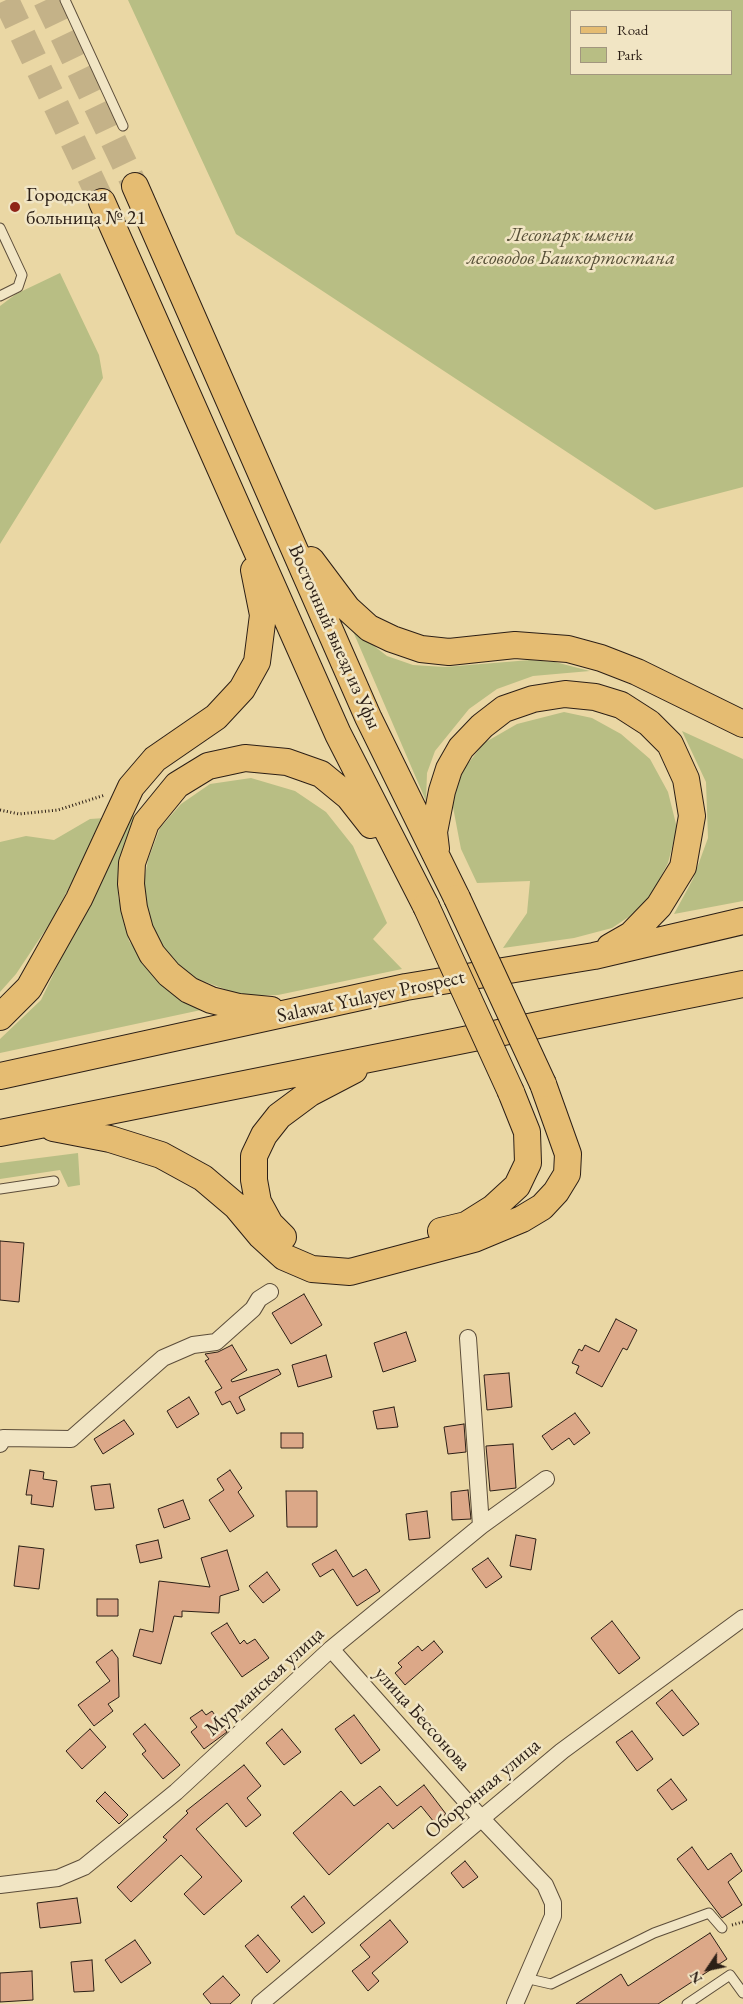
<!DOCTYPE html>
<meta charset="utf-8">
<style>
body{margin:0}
#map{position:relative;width:743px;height:2004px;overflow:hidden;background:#ead7a4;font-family:"EB Garamond",serif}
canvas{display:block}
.legend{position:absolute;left:570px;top:10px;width:162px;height:65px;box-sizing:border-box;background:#f1e5c4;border:1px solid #a2967e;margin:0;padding:6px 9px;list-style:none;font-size:15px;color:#2c1f16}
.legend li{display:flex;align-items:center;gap:10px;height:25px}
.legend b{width:25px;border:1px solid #a2967e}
.north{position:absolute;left:683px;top:1944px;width:50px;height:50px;-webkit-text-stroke:4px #f1e5c4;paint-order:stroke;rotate:236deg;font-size:14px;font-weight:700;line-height:20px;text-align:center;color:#2c1f16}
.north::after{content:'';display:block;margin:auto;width:18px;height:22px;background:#2c1f16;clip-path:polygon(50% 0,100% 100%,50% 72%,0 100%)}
</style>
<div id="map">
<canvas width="743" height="2004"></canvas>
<ul class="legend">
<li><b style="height:6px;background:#e5bc72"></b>Road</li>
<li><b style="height:14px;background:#b8be84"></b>Park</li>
</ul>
<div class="north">N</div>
</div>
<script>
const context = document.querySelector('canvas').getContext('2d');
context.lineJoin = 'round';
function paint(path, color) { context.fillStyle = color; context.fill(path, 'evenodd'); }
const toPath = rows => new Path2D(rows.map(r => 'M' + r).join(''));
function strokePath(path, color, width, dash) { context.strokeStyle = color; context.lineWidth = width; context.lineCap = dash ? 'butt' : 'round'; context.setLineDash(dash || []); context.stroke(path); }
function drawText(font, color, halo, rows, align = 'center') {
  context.font = font + ' "EB Garamond",serif'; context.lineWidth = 5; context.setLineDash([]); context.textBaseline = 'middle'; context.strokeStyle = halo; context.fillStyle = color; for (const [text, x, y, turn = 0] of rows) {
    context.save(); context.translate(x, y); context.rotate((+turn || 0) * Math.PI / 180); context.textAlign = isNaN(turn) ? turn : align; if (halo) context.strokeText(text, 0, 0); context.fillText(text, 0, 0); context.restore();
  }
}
paint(toPath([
 [128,0,743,0,743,487,655,510,236,234],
 [572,11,732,11,732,74,572,74],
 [60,273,99,355,103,378,0,544,0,306,16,294],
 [352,629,387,656,413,665,445,667,530,660,555,662,590,671,533,676,497,689,469,709,435,751,427,773,426,801],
 [564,712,592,718,621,734,650,759,668,792,677,828,668,863,650,897,630,916,612,928,574,938,503,948,527,913,530,881,477,883,461,849,452,802,457,778,484,743,517,724],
 [682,731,743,759,743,901,674,914,693,879,708,838,706,782],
 [251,778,295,791,326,812,353,846,387,923,373,939,402,969,278,995,243,996,195,978,168,955,149,926,143,886,148,860,160,828,181,804,210,784],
 [130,815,139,817,120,858,118,896,129,941,158,979,201,1010,0,1053,0,1039,41,1000],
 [105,818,52,920,16,974,0,992,0,842,26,836,54,840,90,819],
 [78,1153,80,1185,68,1187,60,1170,0,1179,0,1163]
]), '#b8be84');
const building = toPath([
 [0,1241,24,1243,19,1302,0,1300,0,1241],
 [304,1294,322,1325,291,1344,272,1313,304,1294],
 [616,1319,637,1330,627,1350,623,1348,602,1387,576,1373,579,1366,572,1363,579,1349,582,1351,585,1345,599,1352,616,1319],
 [406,1332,416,1361,383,1372,374,1343,406,1332],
 [232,1345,247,1370,231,1380,232,1382,278,1369,281,1374,239,1397,245,1410,237,1414,230,1401,222,1405,215,1392,222,1388,205,1361,209,1359,205,1354,218,1352,232,1345],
 [326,1355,332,1377,298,1387,292,1365,326,1355],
 [509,1373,512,1407,487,1410,484,1375,509,1373],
 [189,1397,199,1414,177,1428,167,1411,189,1397],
 [394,1407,398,1427,377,1429,373,1411,394,1407],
 [575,1413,590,1433,574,1445,569,1438,552,1450,542,1436,575,1413],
 [124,1420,134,1434,103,1454,94,1439,124,1420],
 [464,1424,466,1452,448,1454,444,1427,464,1424],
 [281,1433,303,1433,303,1448,281,1448,281,1433],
 [513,1444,516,1488,490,1491,486,1446,513,1444],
 [30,1470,44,1472,43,1479,57,1481,53,1507,31,1504,32,1495,26,1495,30,1470],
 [230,1470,242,1488,238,1492,254,1516,230,1532,209,1500,224,1490,217,1479,230,1470],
 [110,1484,114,1508,95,1510,91,1486,110,1484],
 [468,1490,471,1519,452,1520,451,1492,468,1490],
 [286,1491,317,1491,317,1527,287,1527,286,1491],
 [183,1500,190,1519,164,1528,158,1509,183,1500],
 [427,1511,430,1538,409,1540,406,1514,427,1511],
 [516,1535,536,1539,531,1570,510,1566,516,1535],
 [158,1540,162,1558,140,1563,136,1545,158,1540],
 [19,1546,44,1549,39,1589,14,1586,19,1546],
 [227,1550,239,1590,220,1596,219,1613,182,1611,182,1617,174,1616,161,1664,133,1656,140,1629,153,1632,159,1581,210,1587,201,1558,227,1550],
 [336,1550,353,1577,366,1569,380,1591,357,1606,333,1569,320,1577,312,1564,336,1550],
 [488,1558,502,1577,486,1588,472,1569,488,1558],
 [267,1572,280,1590,263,1603,249,1586,267,1572],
 [97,1599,118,1599,118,1616,97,1616,97,1599],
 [612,1621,640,1658,619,1674,591,1638,612,1621],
 [227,1623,240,1644,244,1640,247,1644,255,1639,269,1658,242,1677,211,1633,227,1623],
 [434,1641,443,1652,405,1685,395,1673,402,1667,398,1663,418,1646,422,1651,434,1641],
 [112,1650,118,1658,119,1697,108,1704,113,1711,94,1726,78,1705,110,1681,96,1662,112,1650],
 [672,1690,699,1724,683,1736,656,1703,672,1690],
 [202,1710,206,1715,212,1711,227,1732,204,1749,191,1732,197,1727,190,1718,202,1710],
 [354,1715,380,1750,361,1764,335,1729,354,1715],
 [145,1724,180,1765,163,1779,142,1754,146,1751,133,1734,145,1724],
 [90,1729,106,1747,82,1769,66,1751,90,1729],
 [282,1729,301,1752,284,1765,266,1743,282,1729],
 [632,1731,653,1759,637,1771,616,1742,632,1731],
 [244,1765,261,1786,247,1798,261,1815,246,1827,227,1803,196,1829,242,1881,204,1915,184,1894,202,1877,181,1855,131,1902,117,1887,167,1840,163,1837,188,1813,186,1811,244,1765],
 [671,1779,687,1800,672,1810,657,1790,671,1779],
 [424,1785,446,1814,434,1822,421,1806,393,1829,388,1823,329,1875,293,1833,341,1791,354,1806,380,1786,397,1806,424,1785],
 [105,1792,128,1815,119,1824,96,1801,105,1792],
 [692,1847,708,1870,731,1853,742,1871,728,1882,742,1905,722,1918,677,1859,692,1847],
 [465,1861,478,1877,463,1888,451,1873,465,1861],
 [304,1896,325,1923,312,1933,291,1907,304,1896],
 [77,1898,81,1923,40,1928,37,1903,77,1898],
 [390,1920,408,1942,372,1973,379,1981,368,1991,352,1971,370,1957,360,1945,390,1920],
 [710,1933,727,1959,658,2004,576,2004,621,1974,628,1986,710,1933],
 [258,1935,280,1961,267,1973,245,1946,258,1935],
 [135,1940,151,1963,121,1983,105,1960,135,1940],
 [92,1960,94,1991,74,1992,71,1962,92,1960],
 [32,1971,33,2000,0,2002,0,1973,32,1971],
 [223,1976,240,1995,230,2004,211,2004,203,1994,223,1976]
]);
paint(building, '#dca888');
strokePath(building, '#2c1f16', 1);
strokePath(toPath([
 [6,0,102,202],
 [46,0,135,186]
]), '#c4b288', 26, [26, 13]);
const lane = toPath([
 [65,0,123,126],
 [0,228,22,275,18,287,0,296],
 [0,1189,54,1181],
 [525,1978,551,1984,654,1933,709,1913,722,1928],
 [687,2004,730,1975,743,1993]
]);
const street = toPath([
 [468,1338,481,1526],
 [0,1444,3,1438,71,1439,163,1358,193,1345,216,1342,253,1309,259,1299,270,1292],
 [331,1649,481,1818,545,1885,553,1903,553,1916,515,2004],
 [0,1885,58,1878,84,1867,176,1792,331,1649,481,1526,546,1479],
 [260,2004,562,1751,743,1618]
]);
const primary = toPath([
 [135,186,368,717,457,898],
 [102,202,338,734,426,906],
 [311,560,347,608,369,628,392,639,421,649,449,652,515,645,568,649,601,658,637,672,743,724],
 [436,849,434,832,442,791,449,769,461,748,482,726,504,709,533,699,565,694,595,697,621,705,649,723,670,744,686,779,692,816,683,867,659,906,631,935,610,947],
 [271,1010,239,1007,211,1000,189,990,169,974,152,954,140,930,134,908,131,884,132,863,146,823,177,785,208,766,245,758,287,762,321,774,349,797,371,825],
 [0,1017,29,988,79,899,131,787,155,759,216,717,242,689,257,662,263,615,254,570],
 [0,1076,406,987,594,956,743,921],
 [53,1128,110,1139,161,1155,203,1178,236,1206,261,1236,284,1257,312,1269,350,1272,474,1239,522,1219,542,1207,556,1192,567,1174,568,1154,543,1084],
 [0,1133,743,984],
 [441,1231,466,1225,493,1208,517,1186,528,1163,527,1132,511,1092],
 [283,1237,270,1224,258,1202,254,1180,254,1156,264,1135,279,1116,310,1093,354,1070]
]);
strokePath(lane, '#5c4d3a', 11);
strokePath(street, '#5c4d3a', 18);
strokePath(primary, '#2c1f16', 28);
strokePath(toPath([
 [0,810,19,814,58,810,105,795],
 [732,1925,743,1922]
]), '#2c1f16', 3, [1, 2.5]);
strokePath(lane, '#f1e5c4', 9);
strokePath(street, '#f1e5c4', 16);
strokePath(primary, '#e5bc72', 26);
const primaryBridge = toPath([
 [457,898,543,1084],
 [426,906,511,1092]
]);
strokePath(primaryBridge, '#2c1f16', 28, []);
strokePath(primaryBridge, '#e5bc72', 26);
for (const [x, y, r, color] of [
 [15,207,6,"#8f2418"]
]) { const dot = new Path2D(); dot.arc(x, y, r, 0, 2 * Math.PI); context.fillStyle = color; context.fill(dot); strokePath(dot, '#f1e5c4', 2); }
drawText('20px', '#2c1f16', '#f1e5c4', [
 ["Городская",26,196],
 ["больница № 21",26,219]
], 'left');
drawText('italic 20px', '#564f37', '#f1e5c4', [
 ["Лесопарк имени",571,236],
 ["лесоводов Башкортостана",571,259]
]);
drawText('20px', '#2c1f16', '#f1e5c4', [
 ["Восточный выезд из Уфы",334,637,66],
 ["Salawat Yulayev Prospect",371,997,-12],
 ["Мурманская улица",265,1682,-42],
 ["улица Бессонова",422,1719,48],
 ["Оборонная улица",483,1789,-40]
]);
</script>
